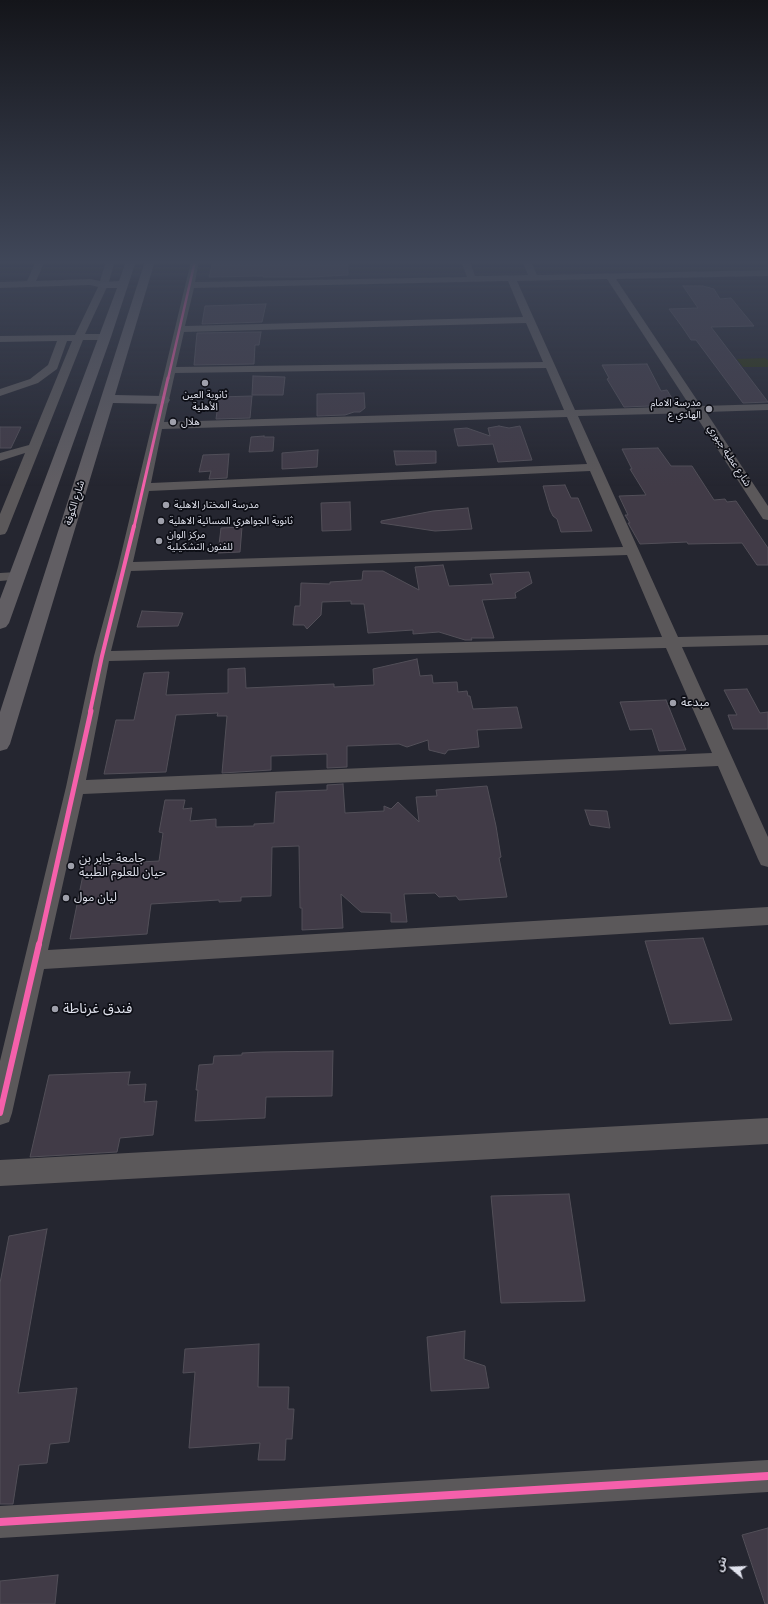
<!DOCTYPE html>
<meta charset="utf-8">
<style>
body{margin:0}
#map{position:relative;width:768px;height:1604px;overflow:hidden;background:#252630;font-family:"DM Sans","Noto Sans Arabic",sans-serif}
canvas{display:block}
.north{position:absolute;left:712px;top:1548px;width:40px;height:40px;-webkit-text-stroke:3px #0c0d14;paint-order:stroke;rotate:289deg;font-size:11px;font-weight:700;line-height:16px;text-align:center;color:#e0e2ed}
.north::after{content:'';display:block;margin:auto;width:14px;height:18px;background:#e0e2ed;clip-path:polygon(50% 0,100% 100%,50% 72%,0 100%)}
</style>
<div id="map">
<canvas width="768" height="1604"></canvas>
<div class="north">ش</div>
</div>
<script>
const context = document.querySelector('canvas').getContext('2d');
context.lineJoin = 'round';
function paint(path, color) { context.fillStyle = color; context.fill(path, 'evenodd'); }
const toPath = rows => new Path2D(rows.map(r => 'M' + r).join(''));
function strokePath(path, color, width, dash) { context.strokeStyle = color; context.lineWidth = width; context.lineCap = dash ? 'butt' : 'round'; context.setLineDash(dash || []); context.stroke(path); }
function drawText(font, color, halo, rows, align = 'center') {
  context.font = font + ' "DM Sans","Noto Sans Arabic",sans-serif'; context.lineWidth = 3.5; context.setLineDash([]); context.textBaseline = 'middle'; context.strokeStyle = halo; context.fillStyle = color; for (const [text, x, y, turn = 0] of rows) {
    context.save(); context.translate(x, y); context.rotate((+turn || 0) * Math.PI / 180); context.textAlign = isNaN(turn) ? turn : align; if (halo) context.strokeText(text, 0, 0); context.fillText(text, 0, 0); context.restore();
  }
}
paint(toPath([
 [765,358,768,360,768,367,743,367,737,359]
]), '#2a320f');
const building = toPath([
 [213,261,263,261,280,263,348,261,348,275,312,277,263,277,263,276,209,277,213,261],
 [683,286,703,286,714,289,720,299,731,298,754,326,711,327,768,402,743,403,696,340,691,340,683,328,669,309,698,308,683,286],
 [266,304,262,322,202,324,205,306,266,304],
 [261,332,259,345,255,345,254,364,194,365,197,333,261,332],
 [647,364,661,391,667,390,676,405,624,407,607,379,609,378,602,365,647,364],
 [253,376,285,377,283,395,252,395,253,376],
 [364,393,365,408,360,412,354,412,345,415,317,416,317,394,364,393],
 [252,396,250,418,216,419,219,397,252,396],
 [499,426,509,428,520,426,532,460,498,462,493,444,458,446,454,429,467,428,490,436,488,428,499,426],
 [0,427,21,427,11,448,0,448,0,427],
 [264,436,264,437,274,437,273,451,249,452,251,437,264,436],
 [658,448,671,466,692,466,714,500,725,499,727,502,736,501,768,548,768,565,757,565,742,543,688,544,687,542,640,544,628,523,630,523,625,515,628,515,619,496,646,495,630,469,632,469,622,449,658,448],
 [318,450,317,467,282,469,282,453,318,450],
 [394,451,436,451,436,463,396,465,394,451],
 [229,454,227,478,209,479,211,471,199,472,203,455,229,454],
 [565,485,571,498,578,498,592,531,561,532,557,519,553,516,550,510,543,486,565,485],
 [350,502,351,530,322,531,321,503,350,502],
 [468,508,472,529,435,531,381,523,381,521,433,511,468,508],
 [242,527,240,552,218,553,221,528,242,527],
 [443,565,449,586,493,584,490,574,529,572,532,583,515,593,516,598,482,600,494,638,471,638,472,640,465,640,439,632,413,634,413,630,368,633,364,604,351,604,351,601,322,602,321,615,307,629,304,625,293,625,295,606,300,606,301,583,330,584,330,582,362,580,363,571,383,571,419,590,415,567,443,565],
 [142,611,183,613,178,626,137,627,142,611],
 [417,659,420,676,432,675,433,683,457,682,458,692,467,691,468,696,470,696,473,709,517,707,522,728,477,730,479,747,448,750,445,754,429,750,428,740,407,747,399,744,347,746,347,767,327,768,327,754,271,756,271,770,222,773,227,716,217,716,218,713,176,715,166,772,104,774,116,720,134,720,144,673,169,672,166,695,228,693,228,669,245,668,246,688,334,684,334,687,374,685,373,669,417,659],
 [747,689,760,713,768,712,768,729,733,729,728,715,737,715,724,690,747,689],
 [666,700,686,750,659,751,652,729,630,730,620,702,666,700],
 [343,784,345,813,384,811,384,806,391,809,398,802,419,822,416,797,437,796,436,790,487,786,496,826,501,857,499,858,507,897,459,900,456,896,439,897,435,893,404,894,407,922,391,922,391,913,361,912,341,894,343,928,302,930,302,908,300,908,299,846,272,847,271,896,241,897,241,901,219,902,219,900,151,904,147,934,70,939,85,865,159,861,163,833,159,832,165,800,185,800,183,809,192,808,190,821,216,819,216,827,254,826,254,824,274,823,276,792,327,790,327,785,343,784],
 [585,810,607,811,610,828,590,825,585,810],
 [703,938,732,1020,670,1024,645,941,703,938],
 [333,1051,332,1096,266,1097,265,1118,195,1121,198,1090,196,1090,199,1065,213,1064,214,1056,242,1055,242,1053,263,1052,333,1051],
 [130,1072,128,1085,146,1084,144,1102,157,1101,153,1135,120,1138,117,1152,30,1157,49,1075,130,1072],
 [569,1194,585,1301,501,1303,491,1196,569,1194],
 [47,1229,18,1393,77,1388,69,1442,50,1444,47,1463,19,1465,13,1504,0,1504,0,1283,9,1236,47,1229],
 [465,1331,464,1359,485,1366,489,1388,431,1391,427,1337,465,1331],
 [259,1344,258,1387,289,1387,288,1409,294,1409,292,1439,286,1439,285,1460,258,1460,260,1443,189,1448,195,1372,183,1373,185,1349,259,1344],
 [768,1528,768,1604,765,1604,742,1535,768,1528],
 [58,1575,55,1604,0,1604,0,1581,58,1575]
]);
paint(building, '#413b47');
strokePath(building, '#524f58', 1);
paint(toPath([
 [36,261,45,261,36,281,90,279,100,281,106,261,115,261,108,285,85,334,105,334,110,337,105,340,83,340,7,531,5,534,0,535,0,514,25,453,0,461,0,453,29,445,72,341,67,341,57,369,38,383,0,396,0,389,30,379,48,365,57,341,0,342,0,336,75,335,98,287,90,285,0,288,0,282,27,281,36,261],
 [191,261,199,261,195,282,467,277,461,261,470,261,475,276,528,275,522,261,531,261,537,275,768,270,768,276,616,279,701,406,768,404,768,410,706,412,768,506,768,520,763,519,761,516,694,413,578,416,678,637,768,635,768,645,682,647,768,837,768,867,761,865,758,859,718,766,83,794,48,950,768,907,768,925,44,969,12,1113,9,1122,0,1125,0,1061,66,787,94,656,118,567,191,261],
 [607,279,690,406,575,410,517,281,607,279],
 [508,281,523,317,185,326,194,288,508,281],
 [526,323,543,362,176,367,184,332,526,323],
 [546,368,564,410,164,422,175,373,546,368],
 [567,417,587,464,151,483,162,429,567,417],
 [590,471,623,547,133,562,149,491,590,471],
 [627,555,662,637,111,651,131,571,627,555],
 [666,648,712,753,86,780,109,661,666,648],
 [17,572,22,573,24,576,22,579,0,581,0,573,17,572],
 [768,1118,768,1144,0,1186,0,1160,768,1118],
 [768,1460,768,1492,0,1538,0,1506,768,1460]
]), '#5b585a');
paint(toPath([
 [126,261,136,261,111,337,9,623,6,627,0,629,0,599,117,288,103,288,98,285,103,282,119,281,126,261],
 [145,261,155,261,115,395,163,396,168,397,170,400,168,403,163,404,113,403,10,744,7,749,0,751,0,712,145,261]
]), '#615e63');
strokePath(toPath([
 [168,379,195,261]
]), '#f560ab', 2.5);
strokePath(toPath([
 [134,527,168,378]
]), '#f560ab', 3);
strokePath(toPath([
 [90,712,102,656,134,526]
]), '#f560ab', 4);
strokePath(toPath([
 [39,945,91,711]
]), '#f560ab', 5);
strokePath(toPath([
 [0,1113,39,944]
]), '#f560ab', 6);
strokePath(toPath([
 [0,1522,768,1476]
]), '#f560ab', 8);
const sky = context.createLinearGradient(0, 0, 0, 486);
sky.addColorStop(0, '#14151a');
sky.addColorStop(0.54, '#404759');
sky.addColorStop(1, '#40475900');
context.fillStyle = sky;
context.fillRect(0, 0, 768, 486);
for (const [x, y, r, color] of [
 [205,383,4,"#9fa0ab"],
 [709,409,4,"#9fa0ab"],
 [173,422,4,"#9fa0ab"],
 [166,505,4,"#9fa0ab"],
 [161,521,4,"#9fa0ab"],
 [159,541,4,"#9fa0ab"],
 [673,703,4,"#9fa0ab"],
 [71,866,4,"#9fa0ab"],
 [66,898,4,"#9fa0ab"],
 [55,1009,4,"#9fa0ab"]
]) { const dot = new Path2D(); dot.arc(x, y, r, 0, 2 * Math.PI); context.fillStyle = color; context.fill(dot); strokePath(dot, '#0c0d14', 1.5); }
drawText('10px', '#e0e2ed', '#0c0d14', [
 ["ثانوية العين",205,395,"center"],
 ["الأهلية",205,407,"center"],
 ["مدرسة الامام",701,403,"right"],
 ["الهادي ع",701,415,"right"],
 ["هلال",181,422],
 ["مدرسة المختار الاهلية",174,505],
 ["ثانوية الجواهري المسائية الاهلية",169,521],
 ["مركز الوان",167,535],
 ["للفنون التشكيلية",167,547]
], 'left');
drawText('10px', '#e0e2ed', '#0c0d14', [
 ["شارع عطية جبوري",729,456,57],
 ["شارع الكوفة",75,503,-73]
]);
drawText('12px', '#e0e2ed', '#0c0d14', [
 ["مبدعة",681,703],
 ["جامعة جابر بن",79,859],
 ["حيان للعلوم الطبية",79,873],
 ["ليان مول",74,898]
], 'left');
drawText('14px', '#e0e2ed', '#0c0d14', [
 ["فندق غرناطة",63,1009]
], 'left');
</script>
